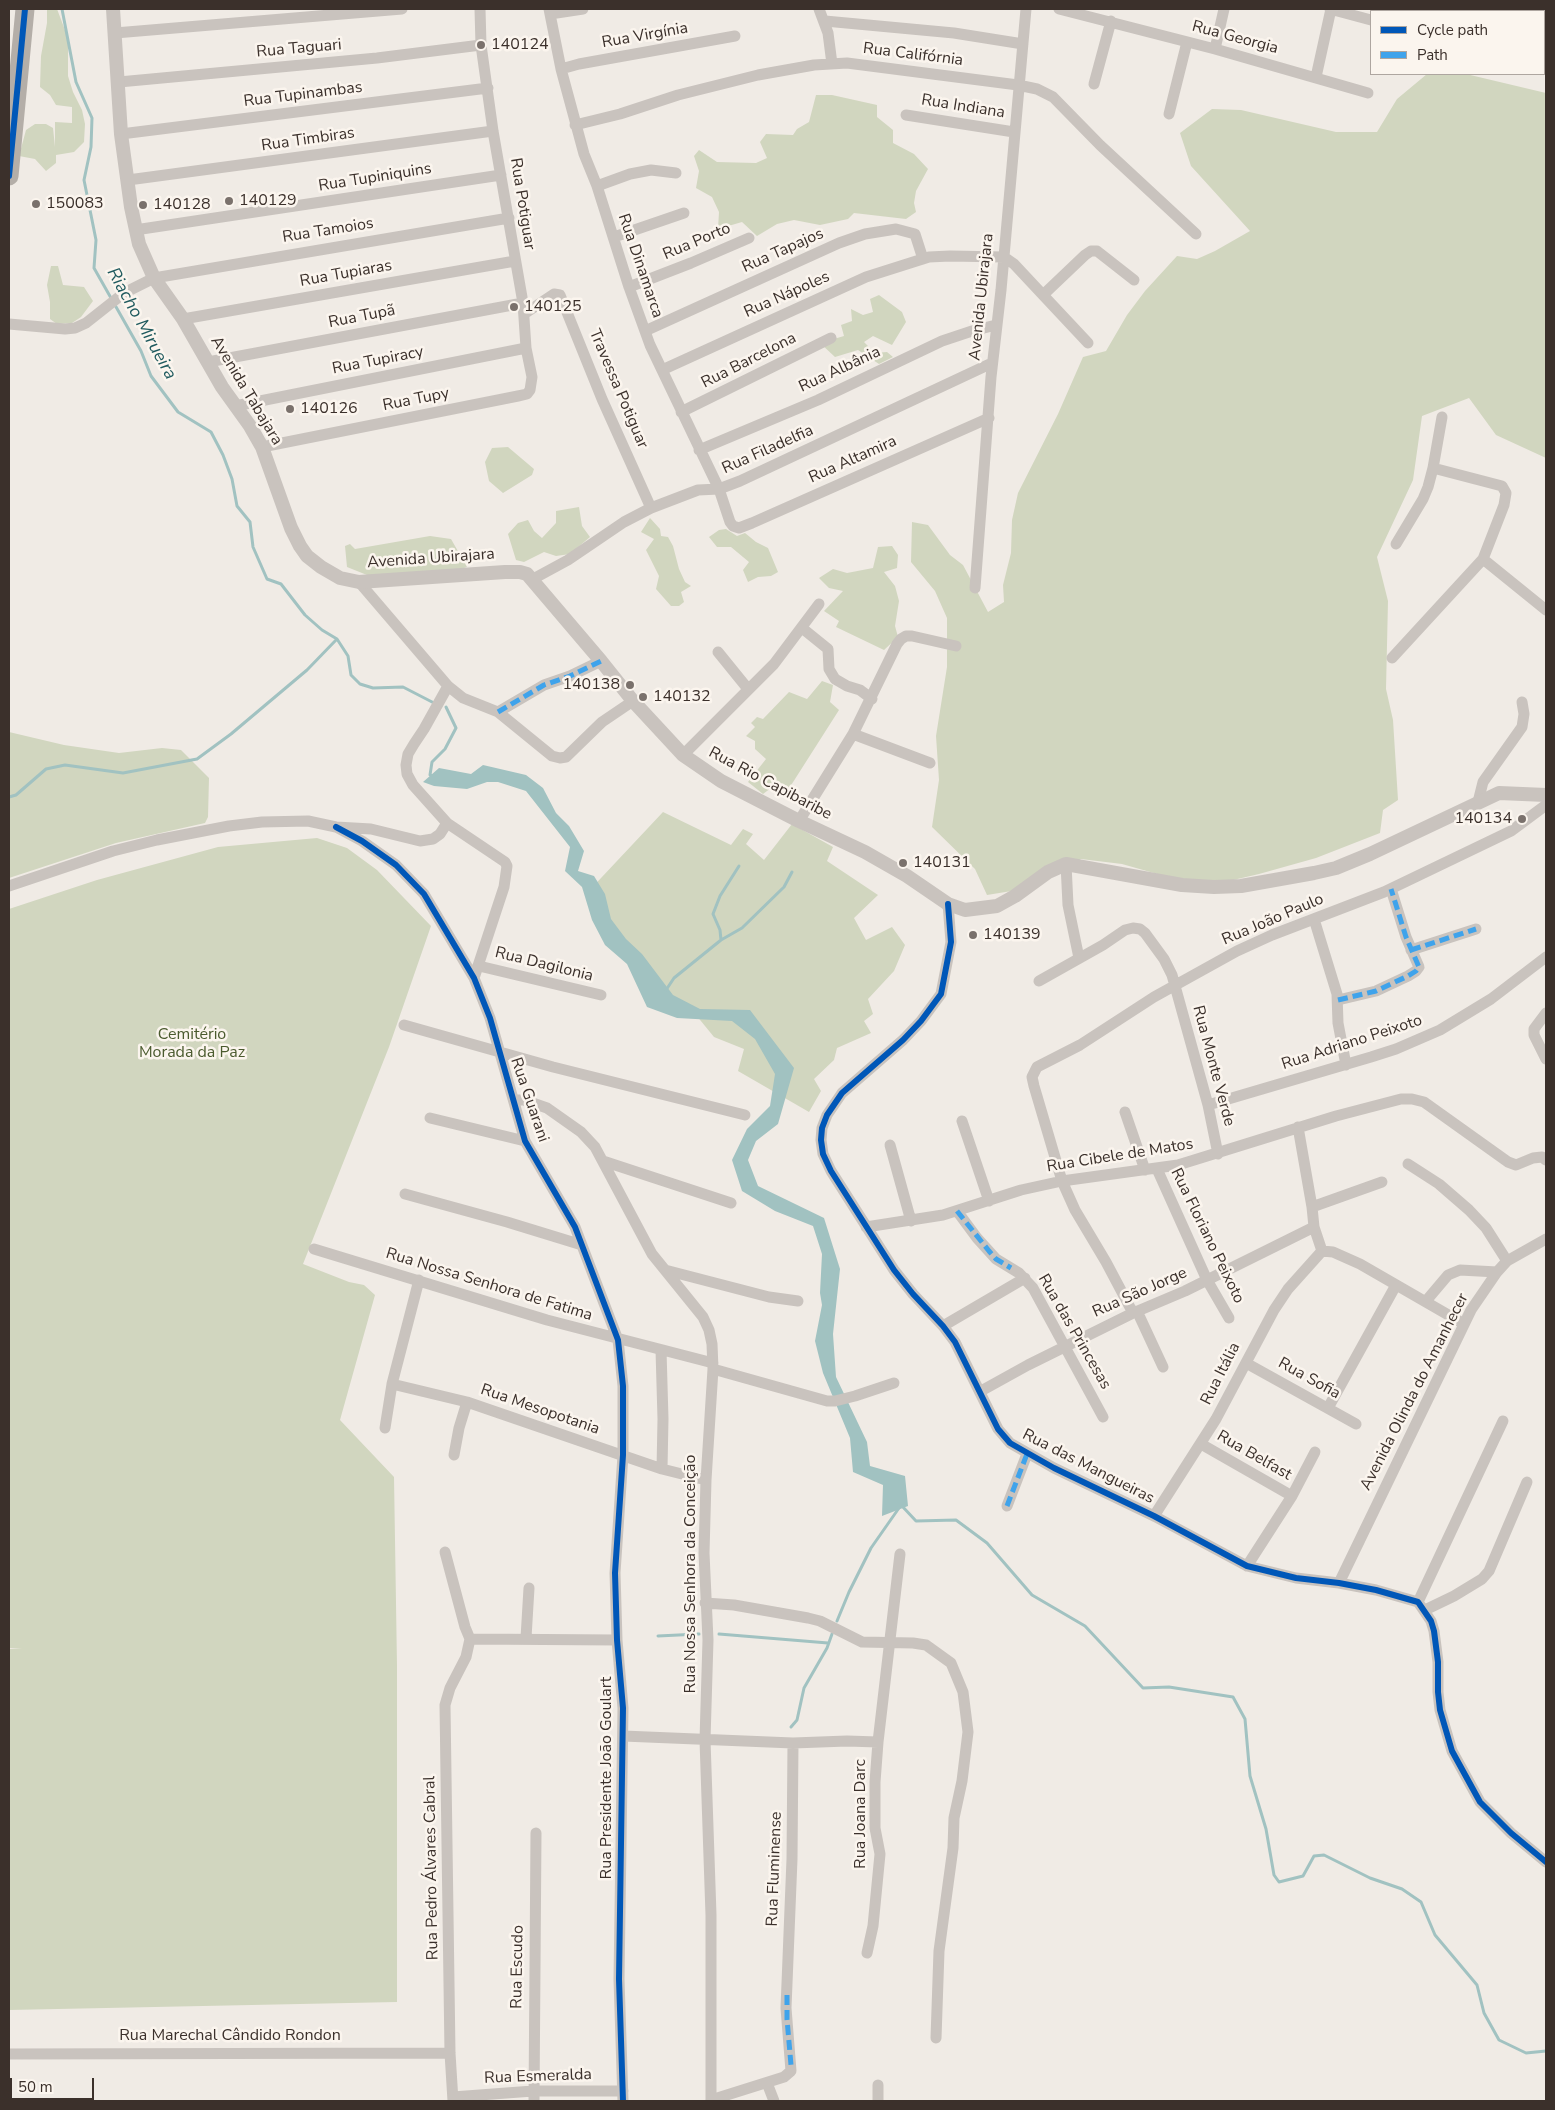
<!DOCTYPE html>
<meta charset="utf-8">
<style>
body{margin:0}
#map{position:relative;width:1555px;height:2110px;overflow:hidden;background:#f0ebe5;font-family:"Nunito Sans",sans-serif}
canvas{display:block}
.frame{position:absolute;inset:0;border:10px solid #3b302b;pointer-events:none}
.legend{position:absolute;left:1370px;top:10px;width:175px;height:65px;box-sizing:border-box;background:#fbf5ee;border:1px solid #aea6a0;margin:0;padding:6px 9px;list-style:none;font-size:15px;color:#3b302b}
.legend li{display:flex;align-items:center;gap:10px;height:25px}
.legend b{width:25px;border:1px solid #aea6a0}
.scale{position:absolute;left:10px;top:2078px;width:84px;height:22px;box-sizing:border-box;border:2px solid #3b302b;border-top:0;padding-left:6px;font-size:15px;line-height:18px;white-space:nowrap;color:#3b302b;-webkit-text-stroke:4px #fbf5ee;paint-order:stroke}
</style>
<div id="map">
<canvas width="1555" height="2110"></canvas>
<div class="frame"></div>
<ul class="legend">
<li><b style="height:6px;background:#0057b8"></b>Cycle path</li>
<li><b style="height:6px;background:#3fa3eb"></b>Path</li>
</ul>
<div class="scale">50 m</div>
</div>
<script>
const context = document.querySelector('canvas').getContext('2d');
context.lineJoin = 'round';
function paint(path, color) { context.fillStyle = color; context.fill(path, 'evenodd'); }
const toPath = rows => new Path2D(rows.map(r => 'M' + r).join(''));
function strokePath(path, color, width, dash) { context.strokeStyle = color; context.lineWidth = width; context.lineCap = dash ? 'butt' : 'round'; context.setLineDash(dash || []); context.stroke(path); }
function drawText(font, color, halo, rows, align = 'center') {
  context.font = font + ' "Nunito Sans",sans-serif'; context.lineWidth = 5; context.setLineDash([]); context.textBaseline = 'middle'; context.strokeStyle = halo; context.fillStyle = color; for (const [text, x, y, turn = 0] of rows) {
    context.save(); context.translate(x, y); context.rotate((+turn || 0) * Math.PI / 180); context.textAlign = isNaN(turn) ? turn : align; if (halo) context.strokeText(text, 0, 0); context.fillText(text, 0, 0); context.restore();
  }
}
paint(toPath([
 [47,9,57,9,68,38,68,76,73,92,82,110,85,124,84,142,74,152,56,155,56,163,46,171,35,159,19,156,26,130,35,124,46,124,53,128,55,147,55,122,72,123,72,107,56,105,50,95,40,87,41,56,47,23],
 [1427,74,1466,74,1546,93,1546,458,1496,435,1469,398,1422,416,1413,480,1377,557,1388,601,1386,689,1393,720,1398,800,1383,810,1380,833,1316,858,1259,874,1203,887,1122,864,1081,859,1036,887,987,895,975,869,932,827,939,780,936,736,947,667,947,618,935,591,911,562,912,522,928,525,950,555,963,565,988,612,1004,602,1003,585,1011,553,1012,520,1018,493,1058,414,1083,357,1106,351,1127,315,1145,291,1177,256,1197,259,1215,251,1250,231,1191,166,1180,133,1212,109,1241,110,1336,132,1377,132,1397,99],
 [816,95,832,95,877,105,877,117,893,130,893,143,914,154,928,169,916,191,914,203,916,212,906,219,854,213,848,219,820,225,794,220,777,224,757,236,742,222,718,229,719,212,712,197,696,188,699,171,694,156,699,150,717,162,756,163,767,158,760,142,766,134,793,135,797,129,809,122],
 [51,266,58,266,63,285,84,287,93,301,81,317,72,323,57,324,50,319,50,302,47,285],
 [879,295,902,312,906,322,892,345,873,336,864,342,875,353,887,352,893,357,879,364,858,350,835,357,820,343,844,336,841,325,852,321,851,309,863,315,873,312,870,299],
 [508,447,534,469,532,475,503,493,489,481,485,462,492,448],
 [579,507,582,526,590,537,570,554,556,556,544,552,524,562,516,560,508,534,518,523,528,520,534,531,542,538,556,523,556,511],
 [650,518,660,529,661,536,668,537,673,546,679,569,685,582,691,586,681,592,684,602,679,606,671,606,656,589,659,576,646,550,654,539,641,532],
 [726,529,737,536,745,533,756,542,768,548,778,572,771,576,758,577,748,582,743,570,749,562,731,547,717,547,709,537,719,530],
 [430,536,451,539,467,567,458,570,372,577,347,567,345,546,350,544,355,549],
 [892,546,898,555,897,568,884,572,895,586,899,601,895,626,898,637,884,650,836,627,839,621,824,611,843,591,829,588,819,578,833,569,847,573,873,568,878,547],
 [822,681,833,685,830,702,839,710,788,790,779,786,771,788,763,794,748,782,766,759,755,749,755,741,746,736,755,727,751,723,757,717,763,719,789,692,807,699],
 [9,732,64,745,119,753,162,748,181,750,209,778,208,817,205,823,116,843,9,878],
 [663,812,731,845,743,829,753,834,746,844,764,860,792,824,833,847,827,861,878,895,854,918,866,940,892,927,905,945,894,971,868,999,873,1014,864,1021,871,1033,837,1048,834,1060,814,1079,821,1091,809,1112,738,1071,744,1049,714,1037,687,1004,671,1002,586,894],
 [317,838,347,848,377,870,431,926,389,1047,303,1264,349,1282,364,1285,375,1295,340,1420,394,1477,397,1666,397,2002,9,2010,9,1649,22,1649,9,1648,9,909,97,880,218,847]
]), '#d1d6bf');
paint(toPath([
 [483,765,526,775,543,788,556,813,569,826,584,851,578,871,594,876,605,894,611,919,626,939,642,954,673,995,700,1009,750,1010,794,1068,778,1124,756,1141,748,1160,758,1186,824,1218,840,1269,833,1334,836,1377,867,1442,870,1466,905,1476,908,1506,882,1516,883,1485,853,1472,850,1438,823,1373,815,1341,822,1305,820,1293,822,1254,813,1226,775,1211,742,1191,732,1160,747,1129,770,1106,775,1074,755,1039,732,1021,677,1018,647,1007,627,964,605,945,592,920,582,887,565,871,570,847,526,791,498,782,487,782,467,789,434,786,423,782,439,768,471,774]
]), '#a1c2c1');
strokePath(toPath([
 [62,9,76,82,92,118,91,147,84,180,96,240,94,268,141,351,151,376,178,412,211,432,223,455,232,479,237,506,250,522,253,547,267,579,281,584,305,615,322,630,337,639,348,656,351,675,360,684,373,688,403,687,434,703],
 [434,776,430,775,432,762,445,749,456,728,446,707],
 [9,797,16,795,46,769,65,765,123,773,197,759,231,734,307,670,337,639],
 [721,940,720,930,713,914,720,896,739,866],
 [666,990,674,978,721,940,742,928,784,887,792,872],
 [902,1506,916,1521,956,1520,987,1543,1032,1595,1085,1626,1143,1688,1169,1687,1233,1697,1245,1719,1250,1776,1266,1829,1274,1875,1279,1882,1303,1876,1314,1856,1324,1855,1370,1878,1402,1889,1421,1902,1435,1935,1477,1985,1484,2013,1499,2040,1526,2053,1546,2051],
 [837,1621,849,1592,871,1548,899,1508],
 [719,1634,828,1643],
 [658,1636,699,1634],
 [791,1727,797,1720,804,1688,827,1648,832,1634]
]), '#a1c2c1', 3);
strokePath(toPath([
 [549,9,561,69,584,154,597,186,629,287,650,345,719,489,730,522,733,526,739,528,752,523,989,418],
 [819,9,828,33,832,64],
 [1059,9,1215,49,1368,93],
 [1330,9,1371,20],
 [1376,11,1377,9],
 [1440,11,1440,9],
 [1503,11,1503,9],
 [550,14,583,9],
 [825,21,954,33,1023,44],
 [115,33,402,9],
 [1544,46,1546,46],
 [1215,49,1224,9],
 [561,69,579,64,735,36],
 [1316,77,1331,9],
 [119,82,377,58,481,45],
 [1094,84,1111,21],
 [1169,114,1187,42],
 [906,115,1014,132],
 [575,125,620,114,678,95,758,75,814,65,847,63,1018,85,1037,89,1053,97,1100,145,1196,234],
 [121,134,488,88],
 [128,180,493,131],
 [597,186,630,174,651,170,676,173],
 [135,230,501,175],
 [614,237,684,213],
 [629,287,691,263,749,238],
 [1043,295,1088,343],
 [524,314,554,294,560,295,602,399,651,508],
 [183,319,515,261],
 [9,324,65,329,75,328,86,323,124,293,154,278,509,218],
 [645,331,839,243,865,234,896,229,915,234,923,259],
 [208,362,523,303],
 [662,370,866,277,929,257,950,256,1004,257,1014,264,1043,295,1085,255,1091,251,1097,251,1134,280],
 [235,406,526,348],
 [681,412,831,338],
 [262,447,518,396,527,394,530,390,532,377,526,348,523,303,493,131,481,45,480,9],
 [699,450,818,400,942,341,972,331,996,325],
 [1396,544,1423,499,1428,487,1433,468,1442,417],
 [1483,559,1546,610],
 [533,579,568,560,624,522,651,508,698,490,719,489,740,481,992,363],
 [359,582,448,686,463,698,498,712,552,756,560,758,566,757,602,722,633,701],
 [975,588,991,377,1001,290,1026,9],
 [802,628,828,649,829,669,835,679,847,686,860,690,872,699],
 [718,652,748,689],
 [1392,658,1483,559,1504,505,1506,493,1502,486,1433,468],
 [498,712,544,685,570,676,601,661],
 [853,734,930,763],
 [683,755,774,664,819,604],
 [1478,802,1483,782,1522,727,1524,714,1522,702],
 [799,821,853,734,897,644,901,639,906,636,912,636,956,646],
 [447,823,413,785,407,774,406,765,408,754,414,744,424,729,448,686],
 [336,827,362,841,396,865,424,894,474,978,490,1018,525,1141,575,1227,618,1340,623,1386,623,1455,615,1573,617,1640,623,1708,619,1979,623,2101],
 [1066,864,1068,905,1079,958],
 [9,886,113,851,157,840,229,826,262,822,308,821,336,827,371,829,420,841,433,839,440,834,447,823,505,862,507,866,504,887,474,978],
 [948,904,951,942,941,994,921,1021,903,1040,842,1093,827,1115,822,1128,821,1140,823,1154,831,1171,894,1270,913,1294,943,1326,955,1342,998,1429,1010,1443,1054,1468,1154,1516,1247,1566,1296,1578,1339,1583,1376,1590,1418,1602,1431,1621,1434,1631,1438,1662,1438,1692,1440,1710,1452,1751,1480,1802,1511,1833,1546,1862],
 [1314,919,1337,994,1338,1023,1346,1065],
 [1411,950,1476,929],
 [479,966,601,995],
 [1039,981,1103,945,1125,930,1133,928,1140,929,1145,933,1164,959,1172,975,1208,1105,1218,1154],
 [1338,1000,1376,991,1408,976,1416,971,1419,967,1406,937,1391,889],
 [1546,1013,1534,1029,1534,1035,1546,1059],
 [404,1025,553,1067,745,1115],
 [514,1100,524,1100,547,1108,581,1132,595,1147,652,1254,703,1317,709,1330,712,1344,713,1369,706,1480,704,1553,708,1640,705,1740,711,1915,711,2101],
 [1208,1105,1371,1057,1396,1049,1440,1030,1491,999,1546,957],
 [1125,1112,1145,1170],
 [430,1118,525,1141],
 [962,1121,989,1201],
 [1298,1127,1312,1207,1314,1227,1322,1251],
 [890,1145,911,1221],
 [603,1161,731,1203],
 [1408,1164,1439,1184,1469,1210,1486,1228,1507,1261],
 [1157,1169,1207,1280,1229,1318],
 [405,1194,507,1222,582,1245],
 [1312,1207,1382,1182],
 [957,1211,977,1238,996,1259,1019,1273,1033,1288,1103,1417],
 [866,1227,943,1215,1021,1190,1062,1181,1178,1165,1336,1116,1401,1099,1412,1099,1424,1102,1508,1162,1516,1165,1533,1158,1542,1157,1546,1160],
 [314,1249,547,1320,713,1363],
 [1322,1251,1333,1252,1360,1264,1464,1324],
 [665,1270,769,1297,798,1301],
 [1426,1301,1448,1275,1460,1270,1497,1272],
 [1137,1311,1163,1367],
 [1133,1313,1106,1262,1075,1210,1062,1181,1034,1086,1032,1077,1037,1067,1080,1045,1154,997,1237,951,1272,935,1384,892,1511,831,1546,805],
 [943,1326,1025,1278],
 [661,1350,663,1419,662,1469],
 [1246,1363,1356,1424],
 [713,1369,827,1401,835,1401,855,1396,894,1383],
 [392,1384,467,1402,662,1469,706,1480],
 [981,1391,1028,1365,1133,1313,1185,1291,1314,1227],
 [1328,1408,1396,1285],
 [385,1428,392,1384,419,1280],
 [1201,1444,1292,1496],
 [454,1455,459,1428,467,1402],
 [1007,1506,1027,1454],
 [1154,1516,1216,1419,1274,1310,1288,1289,1322,1251],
 [445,1552,465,1627,470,1639],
 [1247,1566,1292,1496,1315,1452],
 [1339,1583,1471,1310,1497,1272,1507,1261,1546,1239],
 [1418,1602,1503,1421],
 [705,1603,734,1605,808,1618,820,1621,862,1642,913,1643,926,1645,951,1663,963,1692,968,1732,962,1781,954,1818,953,1848,939,1951,936,2038],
 [1425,1610,1454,1596,1482,1579,1489,1571,1527,1482],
 [526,1638,529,1588],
 [470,1639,617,1640],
 [623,1736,793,1743,847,1741,878,1742],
 [867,1953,873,1926,880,1854,875,1828,875,1782,878,1742,900,1554],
 [9,2054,450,2053],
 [767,2083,774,2101],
 [453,2097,533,2091,623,2091],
 [711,2100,784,2077,791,2071,786,2008,792,1859,793,1743],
 [453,2101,450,2053,445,1705,450,1688,466,1657,470,1639],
 [534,2101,536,1833],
 [878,2101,878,2085]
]), '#c9c3be', 11);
strokePath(toPath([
 [113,9,121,134,131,207,139,244,154,278,183,319,222,387,250,426,262,447,291,528,300,546,307,556,321,567,340,578,359,582,505,572,520,572,527,574,601,661,633,701,683,755,721,781,799,821,865,852,907,876,948,904,965,910,997,906,1015,896,1048,872,1066,864,1182,885,1214,887,1241,886,1314,873,1336,868,1370,854,1499,793,1546,795]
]), '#c9c3be', 14);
strokePath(toPath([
 [9,176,25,9]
]), '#b4aea8', 19);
strokePath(toPath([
 [498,712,544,685,570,676,601,661],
 [1411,950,1476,929],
 [1338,1000,1376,991,1408,976,1416,971,1419,967,1406,937,1391,889],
 [957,1211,989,1251,996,1259,1011,1268],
 [1007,1506,1027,1454],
 [787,1995,787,2019,791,2065]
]), '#3fa3eb', 5, [10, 5]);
strokePath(toPath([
 [9,176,25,9],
 [336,827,362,841,396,865,424,894,474,978,490,1018,525,1141,575,1227,618,1340,623,1386,623,1455,615,1573,617,1640,623,1708,619,1979,623,2101],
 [948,904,951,942,941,994,921,1021,903,1040,842,1093,827,1115,822,1128,821,1140,823,1154,831,1171,894,1270,913,1294,943,1326,955,1342,998,1429,1010,1443,1054,1468,1154,1516,1247,1566,1296,1578,1339,1583,1376,1590,1418,1602,1431,1621,1434,1631,1438,1662,1438,1692,1440,1710,1452,1751,1480,1802,1511,1833,1546,1862]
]), '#0057b8', 6);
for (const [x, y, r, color] of [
 [481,45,5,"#7a716c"],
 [229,201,5,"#7a716c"],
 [36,204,5,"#7a716c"],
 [143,205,5,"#7a716c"],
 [514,307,5,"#7a716c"],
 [290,409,5,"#7a716c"],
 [630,685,5,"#7a716c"],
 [643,697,5,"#7a716c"],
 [1522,819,5,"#7a716c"],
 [903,863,5,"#7a716c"],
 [973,935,5,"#7a716c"]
]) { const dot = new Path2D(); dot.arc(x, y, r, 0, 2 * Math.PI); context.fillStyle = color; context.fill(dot); strokePath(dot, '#fbf5ee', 2); }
drawText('16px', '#3b302b', '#fbf5ee', [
 ["Rua Virgínia",645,36,-10],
 ["Rua Georgia",1235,38,15],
 ["Rua Taguari",299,49,-5],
 ["Rua Califórnia",913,55,7],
 ["Rua Tupinambas",303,95,-7],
 ["Rua Indiana",963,107,9],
 ["Rua Timbiras",308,140,-8],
 ["Rua Tupiniquins",375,178,-9],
 ["Rua Potiguar",522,204,81],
 ["Rua Tamoios",328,231,-9],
 ["Rua Porto",697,242,-23],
 ["Rua Tapajos",783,251,-24],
 ["Rua Dinamarca",640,266,71],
 ["Rua Tupiaras",346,274,-10],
 ["Rua Nápoles",787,295,-24],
 ["Avenida Ubirajara",982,297,-84],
 ["Rua Tupã",362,317,-11],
 ["Rua Tupiracy",378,361,-11],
 ["Rua Barcelona",749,361,-27],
 ["Rua Albânia",840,370,-25],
 ["Travessa Potiguar",618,389,67],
 ["Avenida Tabajara",246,391,59],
 ["Rua Tupy",416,400,-11],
 ["Rua Filadelfia",768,450,-24],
 ["Rua Altamira",853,460,-24],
 ["Avenida Ubirajara",431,559,-4],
 ["Rua Rio Capibaribe",770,784,28],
 ["Rua João Paulo",1273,920,-23],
 ["Rua Dagilonia",544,965,14],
 ["Rua Adriano Peixoto",1352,1043,-18],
 ["Rua Monte Verde",1213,1066,75],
 ["Rua Guarani",529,1100,71],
 ["Rua Cibele de Matos",1120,1156,-9],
 ["Rua Floriano Peixoto",1207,1236,64],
 ["Rua Nossa Senhora de Fatima",489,1285,17],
 ["Rua São Jorge",1140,1293,-24],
 ["Rua das Princesas",1074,1332,60],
 ["Rua Itália",1221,1374,-63],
 ["Rua Sofia",1309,1379,29],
 ["Avenida Olinda do Amanhecer",1415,1392,-63],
 ["Rua Mesopotania",540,1410,19],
 ["Rua Belfast",1254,1456,30],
 ["Rua das Mangueiras",1088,1467,27],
 ["Rua Nossa Senhora da Conceição",691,1574,-90],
 ["Rua Presidente João Goulart",607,1778,-90],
 ["Rua Joana Darc",861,1814,-90],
 ["Rua Pedro Álvares Cabral",432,1868,-91],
 ["Rua Fluminense",775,1869,-88],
 ["Rua Escudo",518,1967,-89],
 ["Rua Marechal Cândido Rondon",230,2036],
 ["Rua Esmeralda",538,2077,-2]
]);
drawText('16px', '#3b302b', '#fbf5ee', [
 ["140124",491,45],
 ["140129",239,201],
 ["150083",46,204],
 ["140128",153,205],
 ["140125",524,307],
 ["140126",300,409],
 ["140138",620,685,"right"],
 ["140132",653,697],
 ["140134",1512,819,"right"],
 ["140131",913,863],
 ["140139",983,935]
], 'left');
drawText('16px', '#4a5a2e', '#fbf5ee', [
 ["Cemitério",192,1035],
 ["Morada da Paz",192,1053]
]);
drawText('italic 18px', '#1f5a5e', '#fbf5ee', [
 ["Riacho Mirueira",141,324,61]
]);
</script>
